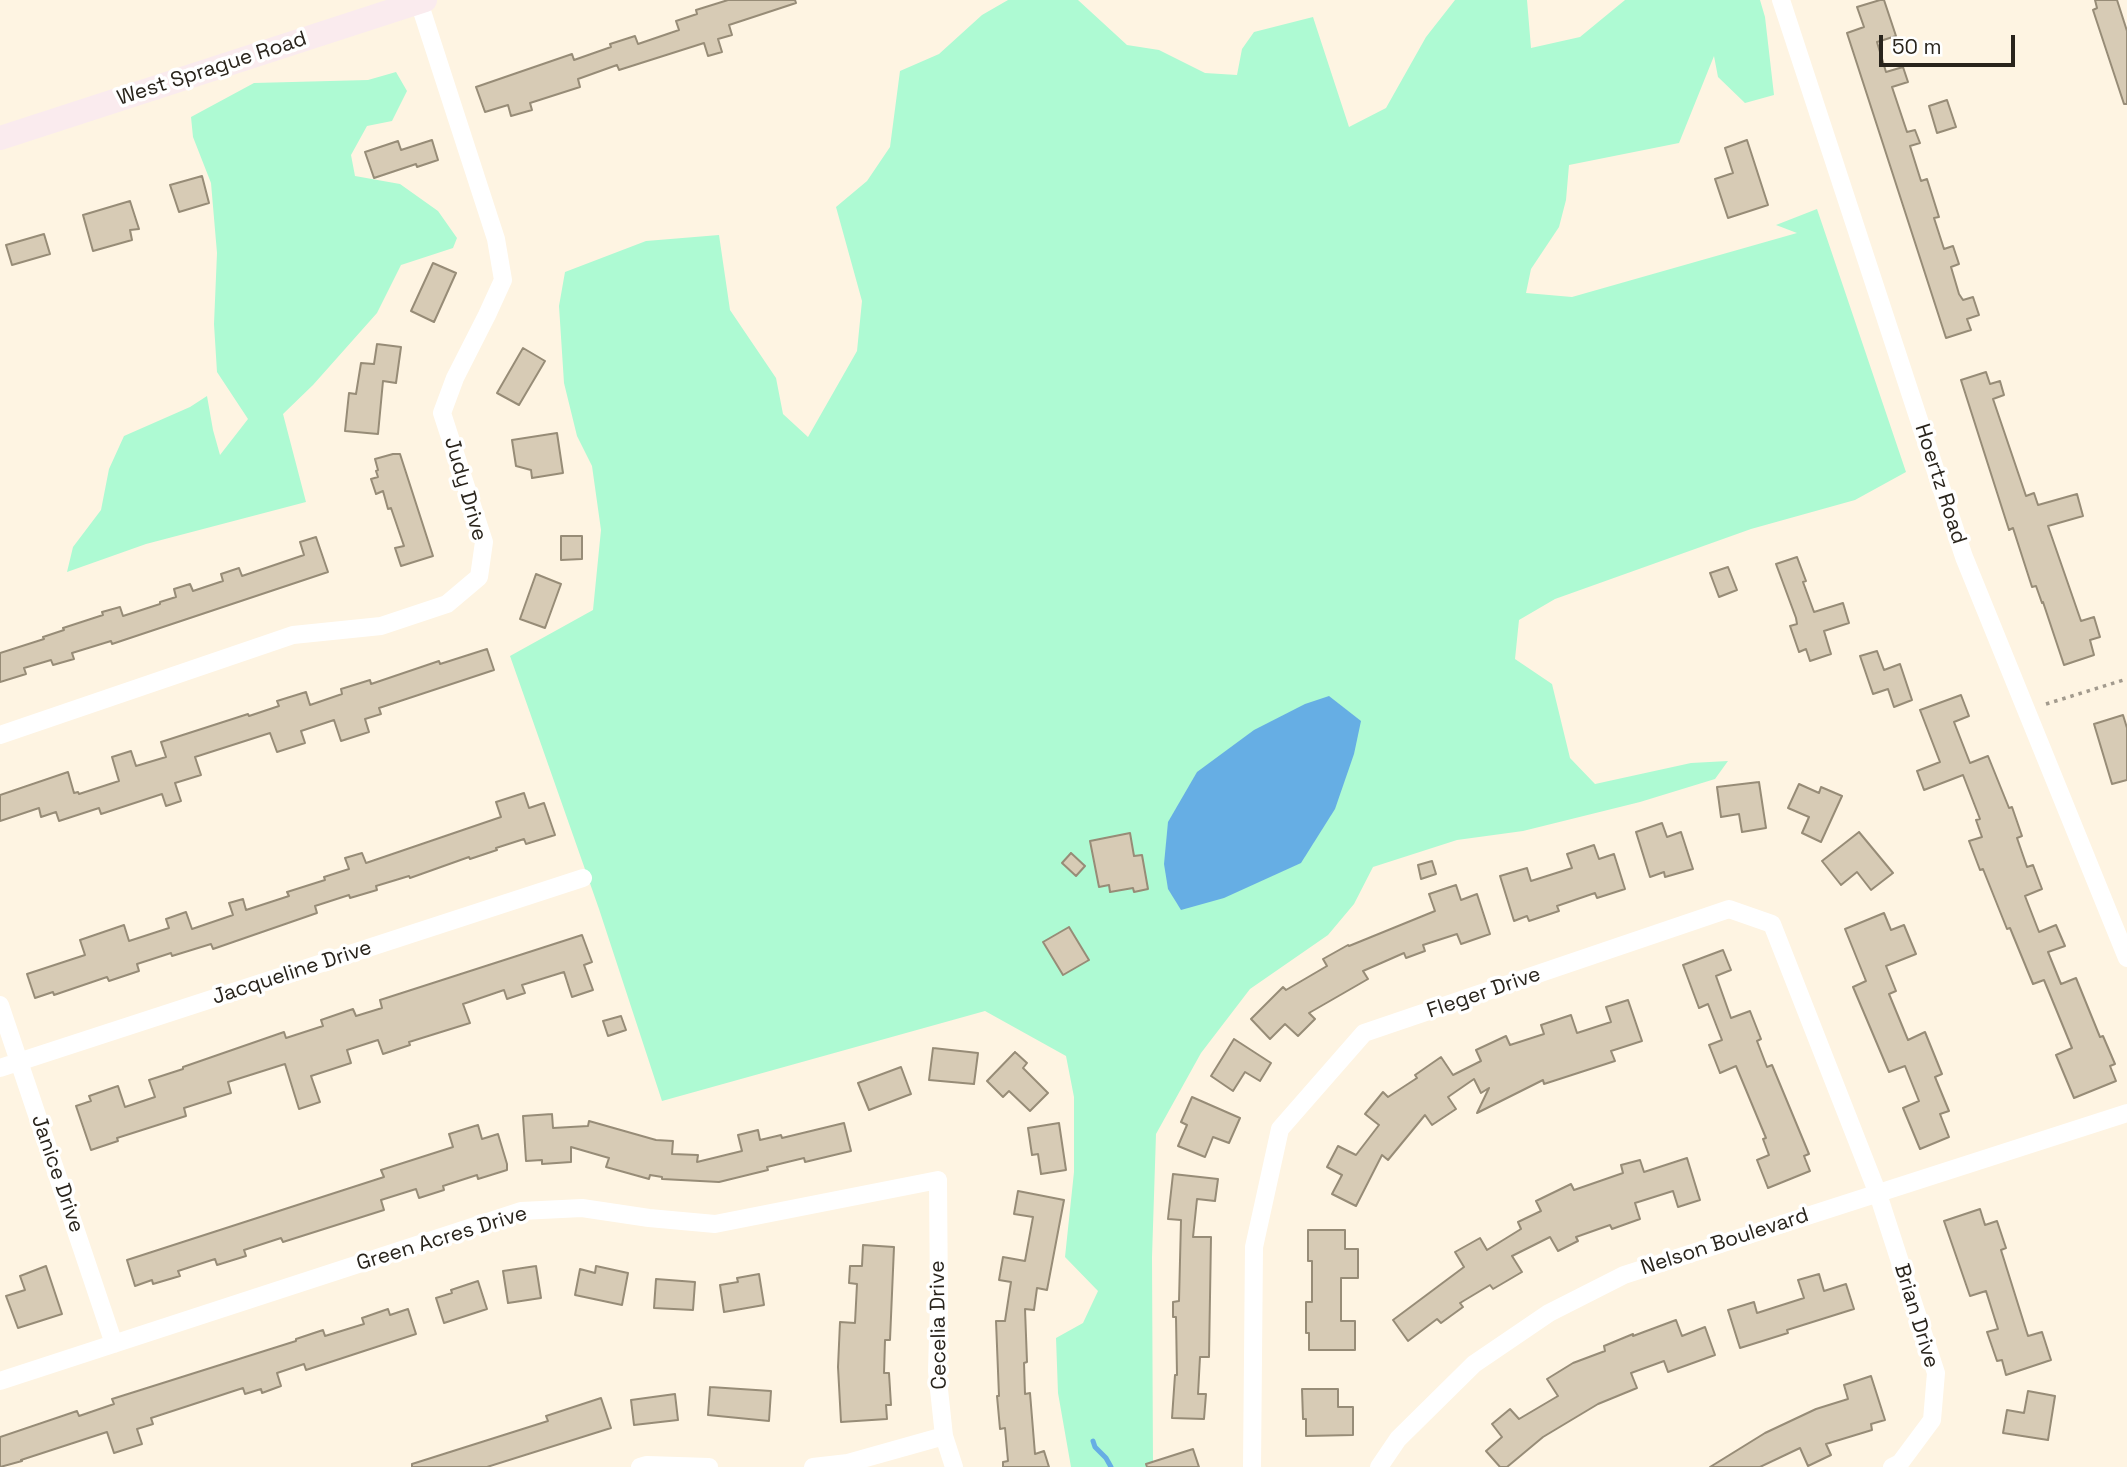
<!DOCTYPE html>
<style>
body{margin:0}
#map{position:relative;width:2127px;height:1467px;overflow:hidden;background:#fef4e2;font-family:"Space Grotesk",sans-serif}
canvas{display:block}
.scale{position:absolute;left:1879px;top:35px;width:136px;height:32px;box-sizing:border-box;border:4px solid #29241c;border-top:0;padding-left:9px;font-size:21px;line-height:24px;white-space:nowrap;color:#29241c;-webkit-text-stroke:5px #fff;paint-order:stroke}
</style>
<div id="map">
<canvas width="2127" height="1467"></canvas>
<div class="scale">50 m</div>
</div>
<script>
const context = document.querySelector('canvas').getContext('2d');
context.lineJoin = 'round';
function paint(path, color) { context.fillStyle = color; context.fill(path, 'evenodd'); }
const toPath = rows => new Path2D(rows.map(r => 'M' + r).join(''));
function strokePath(path, color, width, dash) { context.strokeStyle = color; context.lineWidth = width; context.lineCap = dash ? 'butt' : 'round'; context.setLineDash(dash || []); context.stroke(path); }
function drawText(font, color, halo, rows, align = 'center') {
  context.font = font + ' "Space Grotesk",sans-serif'; context.lineWidth = 7; context.setLineDash([]); context.textBaseline = 'middle'; context.strokeStyle = halo; context.fillStyle = color; for (const [text, x, y, turn = 0] of rows) {
    context.save(); context.translate(x, y); context.rotate((+turn || 0) * Math.PI / 180); context.textAlign = isNaN(turn) ? turn : align; if (halo) context.strokeText(text, 0, 0); context.fillText(text, 0, 0); context.restore();
  }
}
paint(toPath([
 [1008,0,1078,0,1127,45,1159,50,1205,73,1237,75,1242,49,1254,32,1313,17,1349,127,1386,108,1426,37,1455,0,1527,0,1531,48,1580,37,1625,0,1760,0,1765,17,1774,95,1745,103,1718,77,1714,56,1679,143,1569,165,1566,200,1559,227,1531,269,1526,293,1572,297,1797,233,1776,225,1817,209,1906,472,1855,500,1751,529,1555,599,1519,620,1515,659,1552,684,1570,758,1595,784,1691,763,1728,761,1715,779,1640,802,1523,831,1457,840,1373,867,1354,904,1328,935,1250,989,1201,1053,1156,1134,1152,1257,1153,1467,1071,1467,1058,1393,1056,1338,1083,1323,1098,1291,1065,1257,1074,1172,1074,1097,1066,1056,985,1011,662,1101,599,909,510,656,593,610,601,530,592,466,577,436,564,383,559,306,565,272,646,241,719,235,730,310,776,378,783,414,808,437,857,351,862,301,836,207,867,181,890,147,900,71,939,54,982,15],
 [396,72,407,91,392,121,367,126,351,155,355,176,400,184,438,211,457,238,453,248,401,265,377,313,313,385,283,414,306,502,146,544,67,572,73,547,101,510,109,469,124,436,190,407,207,396,213,430,220,455,248,419,217,372,214,324,217,253,211,183,193,137,191,117,254,83,368,80]
]), '#aefad3');
paint(toPath([
 [1329,696,1361,721,1354,754,1335,809,1301,863,1224,898,1181,910,1168,889,1164,864,1168,822,1197,772,1254,730,1305,704]
]), '#66aee4');
strokePath(toPath([
 [1093,1441,1095,1447,1106,1458,1111,1467]
]), '#66aee4', 5);
const building = toPath([
 [728,0,795,0,796,3,729,25,732,35,718,39,722,52,708,56,704,43,619,70,617,65,578,79,580,87,530,103,532,110,511,116,508,105,485,112,476,87,572,54,574,60,611,47,610,44,635,36,638,44,679,30,676,21,697,14,696,10,728,0],
 [1880,0,1884,0,1896,36,1877,42,1886,72,1903,67,1908,82,1892,87,1907,132,1915,130,1920,143,1910,146,1921,181,1927,179,1939,217,1934,218,1944,249,1953,246,1959,264,1951,267,1959,294,1963,300,1973,297,1979,315,1967,319,1971,330,1946,338,1847,33,1864,27,1857,7,1880,0],
 [2095,0,2117,0,2127,31,2127,104,2124,104,2093,10,2097,8,2095,0],
 [1947,100,1956,127,1937,133,1929,106,1947,100],
 [432,140,438,160,417,167,416,164,374,178,365,152,398,141,401,150,432,140],
 [1747,140,1768,205,1728,218,1715,179,1733,173,1725,148,1747,140],
 [202,176,209,203,179,212,170,185,202,176],
 [130,201,139,229,130,230,132,240,93,251,83,215,130,201],
 [44,234,50,254,12,265,6,245,44,234],
 [433,263,456,273,434,322,411,311,433,263],
 [377,344,401,347,396,383,383,381,378,434,345,431,349,393,356,394,361,363,374,364,377,344],
 [523,348,545,361,519,405,497,393,523,348],
 [1986,372,1990,384,2000,381,2004,395,1993,399,2026,496,2034,493,2038,505,2077,494,2083,516,2048,526,2081,621,2094,617,2100,637,2090,640,2094,655,2064,665,2043,602,2042,603,2036,586,2032,587,2013,528,2009,530,1961,380,1986,372],
 [557,433,563,473,532,478,531,470,516,466,512,440,557,433],
 [393,454,400,454,433,556,401,566,395,548,404,546,391,508,388,509,383,491,376,494,371,479,378,477,376,471,378,470,375,459,393,454],
 [561,536,582,536,582,559,561,560,561,536],
 [316,537,328,572,112,644,111,641,72,653,74,659,53,665,51,660,24,668,26,674,0,682,0,653,44,639,43,637,64,630,63,628,103,615,102,612,120,607,123,616,160,604,160,602,176,597,174,589,190,584,193,591,223,581,221,574,239,568,242,576,304,555,300,542,316,537],
 [1797,557,1806,581,1803,582,1814,612,1843,603,1849,623,1824,631,1831,654,1810,661,1806,649,1799,652,1790,626,1797,624,1796,618,1776,564,1797,557],
 [1728,567,1737,590,1719,597,1710,573,1728,567],
 [536,574,561,584,545,628,520,619,536,574],
 [487,649,494,670,379,708,381,714,365,719,369,732,341,741,334,720,301,731,305,743,277,752,270,733,195,757,201,775,175,783,181,801,166,806,162,794,101,814,99,808,59,821,56,812,41,817,39,808,0,821,0,795,68,772,74,793,78,792,79,794,119,781,112,757,131,751,136,766,166,757,161,742,248,714,249,716,279,706,277,701,306,692,310,705,342,694,341,689,370,680,371,684,439,661,440,664,487,649],
 [1877,651,1884,670,1900,664,1912,700,1894,707,1888,689,1873,694,1860,656,1877,651],
 [1961,695,1969,716,1954,722,1970,763,1988,756,2009,808,2012,807,2022,836,2017,838,2027,867,2033,865,2042,889,2025,896,2039,932,2056,925,2065,946,2048,952,2061,984,2076,978,2100,1037,2103,1036,2115,1064,2110,1066,2116,1081,2074,1098,2056,1055,2072,1048,2044,980,2033,984,2010,928,2007,929,1983,869,1980,870,1969,841,1982,837,1976,820,1980,819,1963,775,1924,790,1917,771,1940,762,1920,710,1961,695],
 [2123,715,2127,728,2127,780,2112,784,2094,724,2123,715],
 [1759,782,1766,828,1742,832,1739,814,1721,817,1717,787,1759,782],
 [1799,784,1819,793,1821,787,1842,796,1821,842,1802,833,1809,817,1788,808,1799,784],
 [524,793,529,808,544,803,555,835,526,844,524,839,496,848,497,850,470,859,469,857,410,878,409,876,376,886,377,890,350,898,349,895,315,906,317,913,213,949,211,944,172,956,171,953,137,964,139,971,109,981,107,977,54,995,53,992,35,998,27,974,85,955,80,940,124,925,129,941,169,928,166,919,186,912,192,929,233,915,229,903,243,899,246,910,289,896,287,892,325,880,324,877,349,869,345,858,362,853,366,863,501,817,496,802,524,793],
 [1662,823,1667,837,1681,832,1693,869,1665,877,1664,872,1650,877,1636,832,1662,823],
 [1859,832,1893,873,1871,890,1857,872,1841,885,1822,861,1859,832],
 [1130,833,1134,856,1142,855,1148,889,1134,892,1133,888,1110,892,1109,885,1099,887,1090,841,1130,833],
 [1594,845,1599,859,1614,854,1625,889,1597,898,1595,893,1557,906,1559,911,1529,921,1527,916,1514,921,1500,876,1527,868,1531,881,1572,868,1567,854,1594,845],
 [1071,853,1085,866,1076,876,1062,863,1071,853],
 [1432,861,1436,874,1421,879,1418,865,1432,861],
 [1456,885,1461,900,1477,894,1490,934,1461,944,1457,934,1423,945,1425,951,1406,958,1404,953,1363,971,1368,979,1309,1013,1315,1019,1298,1036,1285,1024,1270,1039,1251,1019,1283,987,1286,990,1327,966,1323,959,1348,945,1349,946,1435,911,1429,894,1456,885],
 [1884,913,1891,930,1904,925,1916,954,1886,966,1896,991,1889,994,1908,1040,1925,1032,1942,1074,1935,1077,1949,1111,1940,1114,1949,1137,1920,1149,1903,1108,1919,1101,1905,1066,1889,1072,1853,987,1866,981,1845,929,1884,913],
 [1069,927,1089,960,1063,975,1043,942,1069,927],
 [582,935,592,962,584,965,593,990,572,997,564,972,522,985,525,993,507,999,504,990,463,1004,470,1023,409,1042,410,1045,383,1054,378,1040,347,1050,351,1063,311,1076,320,1102,299,1109,285,1064,228,1082,231,1093,184,1108,186,1116,117,1138,118,1141,91,1150,76,1106,91,1101,89,1096,118,1086,125,1107,155,1097,149,1080,183,1069,183,1067,284,1032,286,1038,323,1026,321,1020,353,1009,356,1016,382,1008,380,1000,582,935],
 [1723,950,1731,970,1716,976,1731,1018,1750,1011,1761,1039,1757,1041,1767,1067,1772,1065,1809,1154,1804,1156,1810,1171,1768,1188,1757,1160,1769,1155,1763,1139,1766,1138,1736,1066,1720,1073,1709,1045,1722,1040,1708,1004,1699,1008,1683,965,1723,950],
 [1628,1000,1642,1041,1611,1051,1615,1061,1544,1084,1543,1080,1477,1113,1489,1088,1481,1093,1474,1079,1448,1097,1456,1109,1432,1125,1425,1115,1388,1160,1382,1155,1356,1206,1332,1194,1342,1175,1327,1167,1338,1146,1356,1155,1379,1125,1365,1114,1383,1092,1388,1097,1417,1078,1415,1075,1441,1057,1453,1075,1481,1061,1476,1050,1506,1036,1510,1045,1544,1034,1541,1025,1571,1015,1577,1033,1611,1022,1606,1007,1628,1000],
 [621,1016,626,1030,608,1036,603,1021,621,1016],
 [1234,1039,1271,1063,1260,1081,1245,1072,1233,1091,1211,1076,1234,1039],
 [933,1048,978,1053,974,1084,929,1080,933,1048],
 [1015,1052,1027,1063,1023,1068,1048,1093,1030,1111,1009,1091,1003,1097,987,1081,1015,1052],
 [901,1067,911,1094,869,1110,858,1083,901,1067],
 [1192,1097,1240,1118,1229,1143,1213,1137,1205,1157,1178,1146,1187,1125,1181,1122,1192,1097],
 [552,1114,553,1128,588,1126,589,1121,656,1140,673,1141,672,1154,698,1155,697,1162,742,1151,738,1135,758,1130,760,1140,781,1135,782,1138,844,1123,851,1151,805,1162,804,1158,767,1167,768,1170,719,1182,662,1179,662,1177,650,1175,649,1179,606,1167,609,1158,571,1147,571,1162,542,1164,542,1160,526,1161,523,1116,552,1114],
 [1059,1123,1066,1170,1041,1174,1038,1154,1032,1155,1028,1128,1059,1123],
 [478,1125,482,1139,498,1134,507,1164,507,1170,478,1179,477,1175,443,1186,444,1190,419,1198,416,1189,381,1200,384,1210,283,1242,281,1238,244,1250,246,1256,217,1265,215,1259,178,1271,180,1276,153,1284,152,1280,135,1286,127,1260,384,1177,381,1170,453,1147,449,1134,478,1125],
 [1687,1158,1700,1200,1678,1207,1673,1191,1635,1203,1640,1219,1612,1229,1610,1225,1576,1237,1578,1241,1558,1251,1550,1237,1512,1256,1522,1272,1493,1289,1490,1285,1460,1303,1463,1307,1441,1323,1437,1319,1408,1341,1393,1320,1464,1267,1455,1252,1480,1238,1487,1250,1521,1229,1518,1222,1541,1211,1536,1201,1571,1184,1574,1190,1623,1173,1621,1165,1640,1160,1644,1172,1687,1158],
 [1173,1174,1218,1179,1215,1201,1197,1199,1193,1237,1211,1237,1209,1357,1200,1357,1198,1394,1206,1394,1204,1419,1172,1418,1175,1375,1177,1375,1176,1317,1173,1317,1173,1302,1179,1301,1181,1220,1168,1219,1173,1174],
 [1018,1191,1064,1200,1047,1290,1037,1288,1034,1310,1025,1309,1027,1362,1024,1363,1025,1394,1030,1393,1035,1454,1044,1451,1049,1467,1003,1467,1003,1462,1008,1461,1005,1428,1000,1429,997,1396,999,1396,996,1321,1005,1321,1011,1282,999,1280,1003,1257,1025,1261,1033,1217,1014,1214,1018,1191],
 [1980,1209,1985,1225,1997,1221,2006,1248,2001,1250,2028,1336,2042,1332,2051,1360,2006,1375,2002,1360,1997,1361,1987,1332,1998,1329,1986,1291,1970,1296,1944,1221,1980,1209],
 [1308,1230,1345,1230,1345,1249,1358,1249,1358,1278,1341,1278,1341,1321,1355,1321,1355,1350,1309,1350,1309,1333,1306,1333,1306,1302,1312,1302,1312,1261,1308,1261,1308,1230],
 [863,1245,894,1247,890,1340,885,1340,884,1373,889,1373,891,1405,886,1405,887,1419,841,1422,838,1367,840,1322,855,1323,857,1284,849,1283,850,1266,862,1266,863,1245],
 [46,1266,62,1314,18,1328,6,1296,25,1290,20,1276,46,1266],
 [536,1266,541,1298,508,1303,503,1271,536,1266],
 [596,1266,628,1273,622,1305,575,1295,580,1269,595,1273,596,1266],
 [759,1274,764,1305,724,1312,720,1285,738,1282,737,1278,759,1274],
 [1819,1274,1824,1291,1846,1284,1854,1309,1787,1330,1788,1333,1740,1348,1728,1310,1754,1302,1757,1313,1804,1298,1798,1280,1819,1274],
 [656,1279,695,1282,693,1310,654,1308,656,1279],
 [478,1281,487,1309,444,1323,436,1298,452,1293,451,1290,478,1281],
 [388,1309,390,1315,408,1309,416,1334,306,1370,304,1364,277,1373,281,1386,262,1393,261,1389,245,1394,243,1388,151,1418,153,1424,137,1429,142,1444,114,1453,107,1432,21,1460,22,1461,0,1467,0,1437,77,1411,79,1416,114,1404,112,1399,296,1341,296,1339,323,1330,325,1336,364,1324,362,1318,388,1309],
 [1676,1320,1682,1336,1705,1327,1715,1355,1668,1372,1664,1361,1631,1373,1637,1388,1598,1404,1543,1437,1507,1467,1500,1467,1486,1451,1502,1437,1492,1424,1510,1409,1519,1419,1558,1396,1547,1379,1573,1363,1605,1351,1604,1346,1633,1334,1633,1336,1676,1320],
 [1871,1376,1885,1420,1871,1424,1872,1430,1826,1444,1831,1455,1808,1466,1800,1448,1760,1467,1710,1467,1765,1433,1816,1409,1848,1399,1844,1385,1871,1376],
 [710,1387,771,1391,769,1421,708,1415,710,1387],
 [1302,1389,1338,1389,1338,1407,1353,1407,1353,1435,1306,1436,1306,1419,1303,1419,1302,1389],
 [2028,1391,2055,1396,2048,1440,2003,1433,2007,1410,2024,1413,2028,1391],
 [675,1394,678,1420,634,1425,631,1400,675,1394],
 [601,1398,611,1428,487,1467,412,1467,412,1464,548,1421,546,1416,601,1398],
 [1193,1449,1199,1467,1147,1467,1146,1464,1193,1449]
]);
paint(building, '#d7cbb5');
strokePath(building, '#978c77', 2);
strokePath(toPath([
 [2046,704,2127,679]
]), '#a29a8d', 3.5, [3.5, 5]);
strokePath(toPath([
 [1781,0,1964,557,2127,958],
 [0,735,293,635,381,626,447,604,479,577,484,542,442,413,455,378,487,315,503,280,496,239,419,2],
 [0,1005,114,1344],
 [0,1068,583,878],
 [0,1381,521,1211,582,1208,649,1218,715,1224,938,1180,939,1305,937,1371,944,1436,954,1467],
 [640,1467,647,1465,709,1467],
 [813,1467,848,1463,944,1436],
 [1252,1467,1254,1247,1280,1129,1364,1033,1729,909,1772,924,1878,1194,1936,1373,1932,1420,1900,1463,1892,1467],
 [1379,1467,1398,1439,1474,1364,1549,1313,1624,1275,2127,1113]
]), '#fff', 18);
strokePath(toPath([
 [0,138,425,0]
]), '#faebee', 24);
drawText('21px', '#29241c', '#fff', [
 ["West Sprague Road",212,69,-18],
 ["Hoertz Road",1940,484,72],
 ["Judy Drive",465,489,74],
 ["Jacqueline Drive",292,973,-18],
 ["Fleger Drive",1484,993,-19],
 ["Janice Drive",57,1174,71],
 ["Green Acres Drive",442,1239,-17],
 ["Nelson Boulevard",1725,1242,-18],
 ["Brian Drive",1916,1316,73],
 ["Cecelia Drive",939,1325,-91]
]);
</script>
